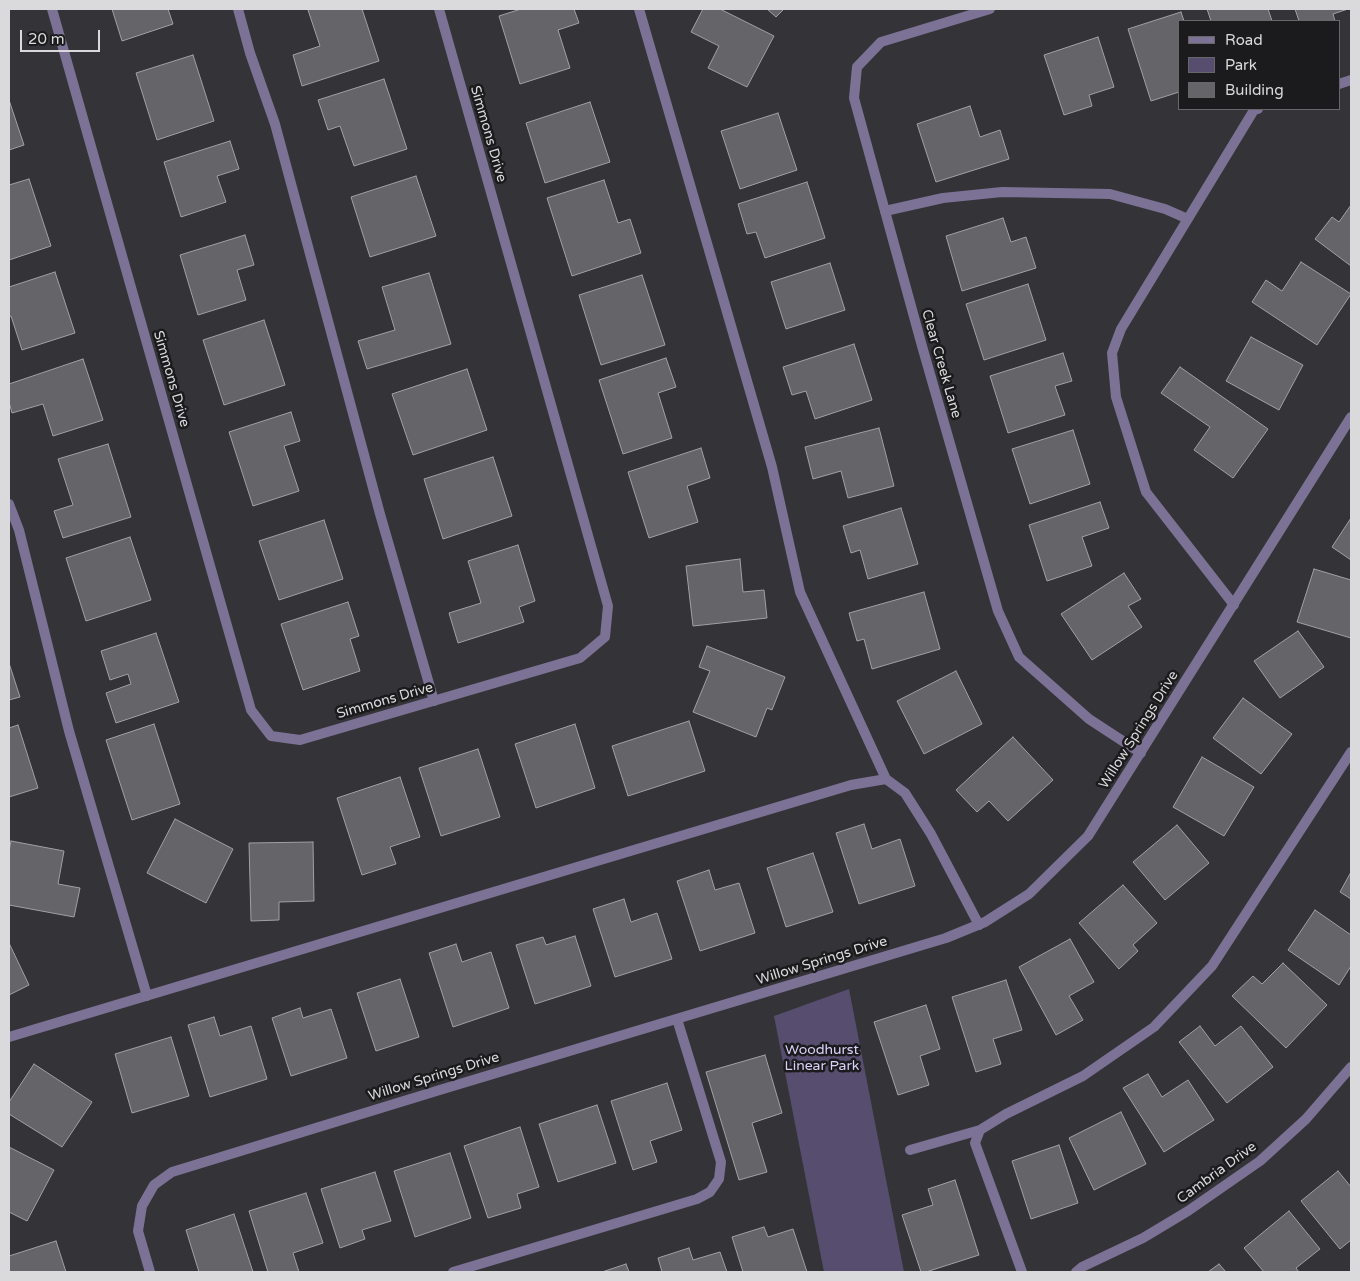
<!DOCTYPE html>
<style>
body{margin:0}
#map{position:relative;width:1360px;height:1281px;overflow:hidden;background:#343337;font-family:"Varela Round",sans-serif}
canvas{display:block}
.frame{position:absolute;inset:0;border:10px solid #dad9db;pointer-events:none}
.legend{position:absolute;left:1178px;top:20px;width:162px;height:90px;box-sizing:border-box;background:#1b1b1d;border:1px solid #676769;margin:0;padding:6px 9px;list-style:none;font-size:15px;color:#dad9db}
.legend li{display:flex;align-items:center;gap:10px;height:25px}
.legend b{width:25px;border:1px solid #676769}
.scale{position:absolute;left:20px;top:30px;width:80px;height:22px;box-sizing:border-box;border:2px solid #dad9db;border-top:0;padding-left:6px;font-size:15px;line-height:18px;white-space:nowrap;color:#dad9db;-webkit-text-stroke:4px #1b1b1d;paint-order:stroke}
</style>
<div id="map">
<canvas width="1360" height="1281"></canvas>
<div class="frame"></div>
<ul class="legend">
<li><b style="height:6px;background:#7c7296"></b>Road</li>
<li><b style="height:14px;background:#574e6f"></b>Park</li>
<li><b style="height:14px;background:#656468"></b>Building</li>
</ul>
<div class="scale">20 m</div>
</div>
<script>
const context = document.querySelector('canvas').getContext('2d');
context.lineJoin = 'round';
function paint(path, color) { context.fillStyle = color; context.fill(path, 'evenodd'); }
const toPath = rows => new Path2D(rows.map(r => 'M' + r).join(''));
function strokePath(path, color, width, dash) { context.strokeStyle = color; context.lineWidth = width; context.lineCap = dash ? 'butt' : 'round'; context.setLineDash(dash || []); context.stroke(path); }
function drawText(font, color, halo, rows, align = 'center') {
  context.font = font + ' "Varela Round",sans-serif'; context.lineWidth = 5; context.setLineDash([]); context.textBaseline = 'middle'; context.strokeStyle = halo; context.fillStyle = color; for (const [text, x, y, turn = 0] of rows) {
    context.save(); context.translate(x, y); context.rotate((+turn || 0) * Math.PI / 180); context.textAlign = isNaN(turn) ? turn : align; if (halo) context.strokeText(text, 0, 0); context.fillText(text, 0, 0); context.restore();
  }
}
paint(toPath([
 [849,989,904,1272,824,1272,774,1016]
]), '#574e6f');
const building = toPath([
 [112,9,168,9,173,24,122,41,112,9],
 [311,9,362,9,379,61,302,86,293,55,320,46,308,10,311,9],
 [521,9,574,9,579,23,558,30,570,68,520,84,499,16,521,9],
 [703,9,720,9,774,36,747,87,708,68,719,46,691,32,703,9],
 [767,9,784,9,776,17,767,9],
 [1207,9,1268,9,1272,21,1211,21,1207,9],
 [1295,9,1348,9,1333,14,1335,21,1299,21,1295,9],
 [1181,12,1184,21,1179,21,1179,92,1151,101,1128,29,1181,12],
 [1098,37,1114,87,1089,95,1092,106,1064,115,1044,55,1098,37],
 [193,55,214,121,157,140,136,73,193,55],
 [384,79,407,149,354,166,340,126,328,130,318,100,384,79],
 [9,100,24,145,9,150,9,100],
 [590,102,610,162,545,183,526,123,590,102],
 [970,106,980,137,1000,130,1009,159,936,182,917,124,970,106],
 [778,113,797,170,740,189,721,131,778,113],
 [230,141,239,169,217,176,226,202,181,217,164,162,230,141],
 [416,176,436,236,370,257,351,197,416,176],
 [29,179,51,246,9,260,9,185,29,179],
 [604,180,618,223,630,219,641,253,572,276,547,198,604,180],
 [807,182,825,238,765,258,756,232,747,234,738,204,807,182],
 [1351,205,1351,266,1315,239,1332,217,1339,222,1351,205],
 [1003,218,1011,242,1026,237,1036,268,962,291,946,236,1003,218],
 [245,235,254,265,237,270,246,300,198,315,180,255,245,235],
 [1301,262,1351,294,1317,345,1252,302,1266,280,1282,291,1301,262],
 [830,263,845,310,786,329,771,282,830,263],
 [55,272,75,333,22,350,11,316,9,317,9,287,55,272],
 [429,273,451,344,367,369,358,341,395,330,382,287,429,273],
 [642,275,665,345,601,365,579,295,642,275],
 [1028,284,1046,340,984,360,966,304,1028,284],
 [264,320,285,385,224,405,203,340,264,320],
 [1251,337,1303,365,1279,410,1226,381,1251,337],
 [854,344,872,400,815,419,806,391,792,395,783,367,854,344],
 [1063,353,1072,381,1055,386,1065,415,1008,433,990,376,1063,353],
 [666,358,676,387,658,393,672,438,623,454,599,380,666,358],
 [83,359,103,420,53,436,43,404,12,413,9,402,9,384,83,359],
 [1180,367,1268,429,1233,478,1194,450,1210,427,1161,393,1180,367],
 [467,369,487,430,413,455,392,394,467,369],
 [291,412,300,441,284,446,299,491,253,506,229,432,291,412],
 [879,428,894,486,848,498,841,471,813,479,805,447,879,428],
 [1073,430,1090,484,1030,504,1012,449,1073,430],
 [108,444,131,517,63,538,54,511,73,505,58,459,108,444],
 [701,448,710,478,687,486,698,522,649,538,628,472,701,448],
 [493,457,512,516,443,539,424,479,493,457],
 [1100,502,1109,528,1082,537,1092,566,1047,581,1029,525,1100,502],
 [901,508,918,564,868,579,860,550,851,553,843,526,901,508],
 [1351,518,1351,560,1332,547,1351,518],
 [324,520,343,579,279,600,259,541,324,520],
 [130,537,151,600,86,621,66,558,130,537],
 [518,545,535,601,519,607,524,622,458,643,449,613,481,603,468,561,518,545],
 [740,559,743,592,764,590,767,618,693,626,686,566,740,559],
 [1314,569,1351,580,1351,638,1297,622,1314,569],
 [1124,573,1141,599,1128,606,1142,627,1092,660,1061,614,1124,573],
 [924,592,940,649,872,669,864,639,857,641,849,613,924,592],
 [348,602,359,636,350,639,360,671,303,690,281,624,348,602],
 [1298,631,1324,667,1280,698,1254,661,1298,631],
 [156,633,179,702,116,723,106,693,131,684,128,674,110,680,101,651,156,633],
 [707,646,785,677,772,710,767,708,756,737,693,712,710,671,699,667,707,646],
 [9,663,20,697,9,700,9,663],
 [956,671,982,724,924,754,897,701,956,671],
 [1243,698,1292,734,1261,774,1213,738,1243,698],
 [689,721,705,771,628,796,612,746,689,721],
 [154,724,180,804,132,820,106,740,154,724],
 [575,724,595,788,536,808,515,744,575,724],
 [18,725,38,788,9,797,9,728,18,725],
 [1013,737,1053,780,1008,821,989,801,977,812,956,790,1013,737],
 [478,749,500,817,441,836,419,768,478,749],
 [1202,757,1254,787,1224,836,1173,807,1202,757],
 [400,777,420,837,390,847,396,864,362,875,337,798,400,777],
 [175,819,233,849,206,903,147,873,175,819],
 [864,824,872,849,900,839,915,886,859,904,836,833,864,824],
 [1177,825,1209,863,1165,900,1133,862,1177,825],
 [11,841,64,851,58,884,80,888,74,917,9,905,9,851,11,841],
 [313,842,314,901,279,902,279,920,251,921,249,843,313,842],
 [813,853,833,912,786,927,767,868,813,853],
 [709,870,715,890,739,883,755,933,700,951,677,881,709,870],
 [1351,872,1351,899,1340,892,1351,872],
 [1123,885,1157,923,1133,945,1138,951,1119,969,1079,923,1123,885],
 [624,899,631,922,657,913,672,959,615,977,593,909,624,899],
 [1315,910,1351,935,1351,966,1339,985,1288,950,1315,910],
 [575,936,591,986,535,1004,516,945,543,937,546,945,575,936],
 [1070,939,1094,982,1069,996,1083,1020,1056,1035,1019,967,1070,939],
 [9,943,29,985,9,995,9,943],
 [456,944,462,962,491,952,509,1008,453,1027,429,953,456,944],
 [1283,963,1327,1005,1286,1048,1232,996,1253,976,1262,984,1283,963],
 [400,979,419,1037,376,1051,357,993,400,979],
 [1006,980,1022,1030,993,1039,1001,1064,976,1072,952,997,1006,980],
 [926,1005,940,1049,920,1056,929,1085,898,1095,874,1022,926,1005],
 [300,1008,303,1018,331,1009,347,1058,291,1076,272,1018,300,1008],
 [214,1017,220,1036,251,1026,267,1079,210,1097,188,1025,214,1017],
 [1200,1026,1215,1046,1241,1026,1273,1067,1227,1103,1179,1042,1200,1026],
 [171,1037,189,1096,132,1113,115,1054,171,1037],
 [765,1055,782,1113,752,1123,767,1172,739,1180,706,1072,765,1055],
 [34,1064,92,1102,62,1147,9,1114,9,1102,34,1064],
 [1148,1074,1162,1097,1188,1080,1214,1120,1164,1152,1123,1088,1148,1074],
 [667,1083,682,1130,650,1141,657,1162,633,1170,611,1101,667,1083],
 [597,1105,616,1163,558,1182,539,1124,597,1105],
 [1121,1112,1146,1164,1094,1190,1069,1138,1121,1112],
 [520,1127,539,1187,517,1194,521,1208,488,1218,464,1146,520,1127],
 [1059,1145,1078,1203,1031,1219,1012,1161,1059,1145],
 [9,1147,54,1170,27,1221,9,1212,9,1147],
 [450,1153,471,1218,415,1237,394,1171,450,1153],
 [1338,1171,1351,1187,1351,1240,1340,1249,1301,1201,1338,1171],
 [375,1172,391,1221,362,1230,365,1239,340,1248,321,1189,375,1172],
 [955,1180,979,1255,926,1272,921,1272,902,1215,933,1205,928,1189,955,1180],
 [306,1193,323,1243,293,1253,299,1272,268,1272,249,1211,306,1193],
 [1289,1211,1320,1249,1296,1268,1299,1272,1264,1272,1244,1248,1289,1211],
 [234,1214,253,1272,199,1272,186,1230,234,1214],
 [764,1227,768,1237,793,1229,807,1272,743,1272,732,1237,764,1227],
 [56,1241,66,1272,9,1272,9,1256,56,1241],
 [689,1248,693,1260,720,1252,727,1272,662,1272,658,1258,689,1248],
 [626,1264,629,1272,602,1272,626,1264],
 [1219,1264,1226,1272,1208,1272,1219,1264]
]);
paint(building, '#656468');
strokePath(building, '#a1a0a5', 1);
strokePath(toPath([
 [238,9,250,53,275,124,380,514,434,701],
 [639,9,772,467,800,592,886,779],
 [1339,84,1351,80],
 [885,211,943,198,1002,192,1110,194,1165,209,1188,219],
 [9,504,19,530,69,731,147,996],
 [1234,605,1146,492,1116,397,1112,353,1121,329,1254,110,1258,109],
 [9,1037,851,785,886,779,905,793,931,834,979,925],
 [910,1150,980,1130],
 [453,1272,697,1199,710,1192,719,1179,721,1162,677,1019],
 [1022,1272,975,1143,980,1130,1006,1114,1083,1076,1154,1027,1212,966,1351,752]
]), '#7c7296', 10);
strokePath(toPath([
 [52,9,251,710,271,736,300,740,580,658,605,637,608,606,439,9],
 [990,9,881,42,857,67,854,98,922,346,998,611,1019,657,1089,719,1141,753],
 [150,1272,138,1231,142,1206,154,1185,172,1172,443,1089,946,938,985,922,1029,894,1088,836,1351,417],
 [1076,1272,1082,1267,1143,1238,1188,1211,1260,1161,1306,1119,1351,1067]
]), '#7c7296', 10);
drawText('14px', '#dad9db', '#1b1b1d', [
 ["Simmons Drive",488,134,74],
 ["Clear Creek Lane",941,364,74],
 ["Simmons Drive",171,379,74],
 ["Simmons Drive",385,701,-16],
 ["Willow Springs Drive",1139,730,-58],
 ["Willow Springs Drive",822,961,-17],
 ["Willow Springs Drive",434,1077,-17],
 ["Cambria Drive",1217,1173,-36]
]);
drawText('14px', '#dbd1f9', '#1b1b1d', [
 ["Woodhurst",822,1050],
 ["Linear Park",822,1066]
]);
</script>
